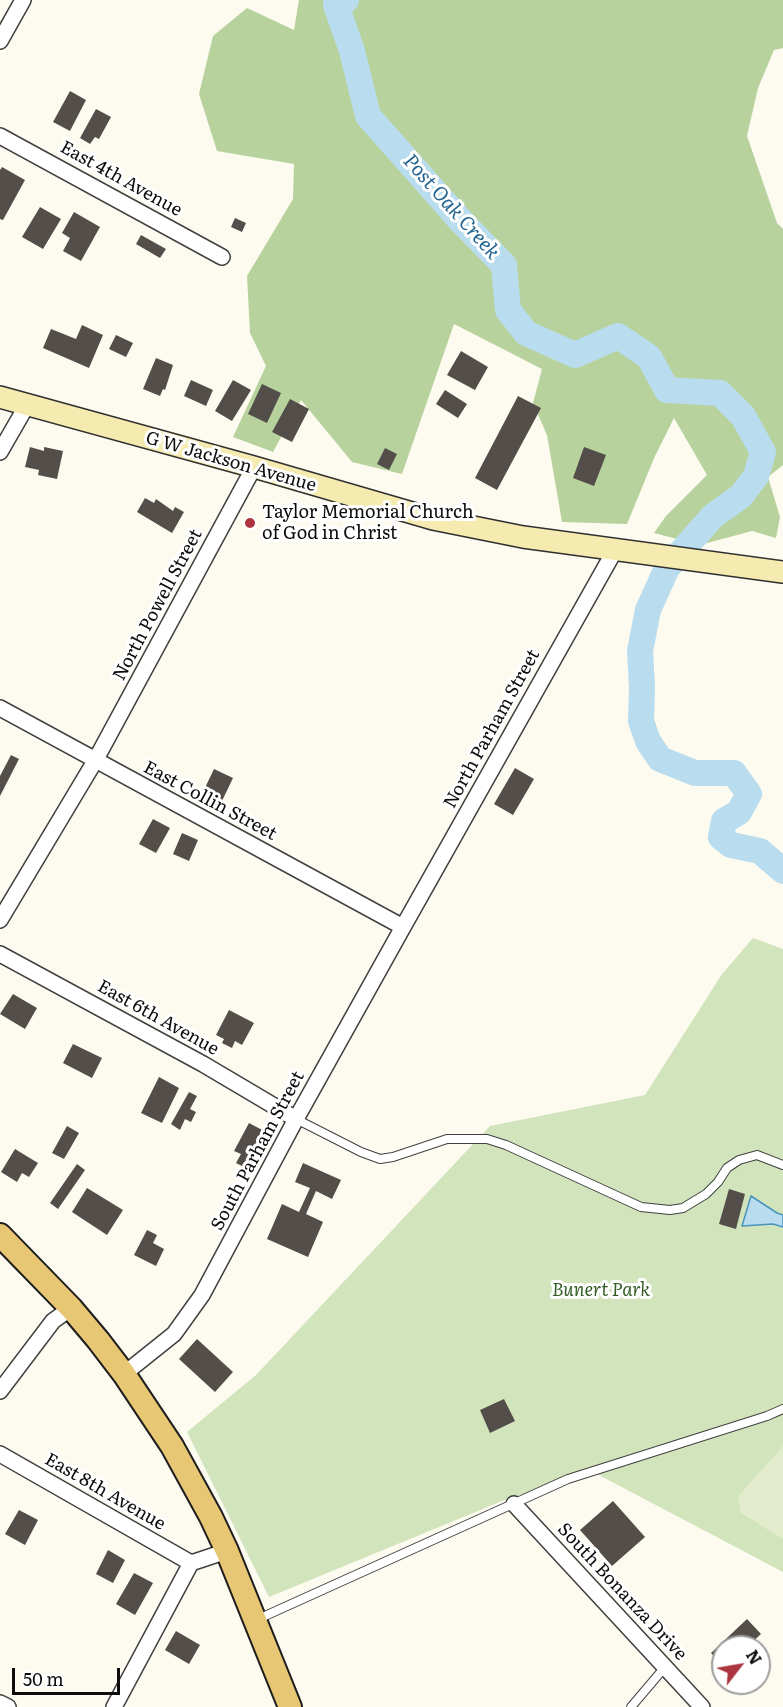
<!DOCTYPE html>
<style>
body{margin:0}
#map{position:relative;width:783px;height:1707px;overflow:hidden;background:#fdfaef;font-family:Literata,serif}
canvas{display:block}
.north{position:absolute;left:711px;top:1635px;width:60px;height:60px;box-sizing:border-box;background:#fff;border:2px solid #9e9e9e;border-radius:50%;rotate:59deg;font-size:16px;font-weight:700;line-height:24px;text-align:center;color:#0d0d0d}
.north::after{content:'';display:block;margin:auto;width:21px;height:27px;background:#ac3540;clip-path:polygon(50% 0,100% 100%,50% 72%,0 100%)}
.scale{position:absolute;left:12px;top:1668px;width:108px;height:27px;box-sizing:border-box;border:3px solid #0d0d0d;border-top:0;padding-left:8px;font-size:18px;line-height:21px;white-space:nowrap;color:#0d0d0d;-webkit-text-stroke:4px #fff;paint-order:stroke}
</style>
<div id="map">
<canvas width="783" height="1707"></canvas>
<div class="north">N</div>
<div class="scale">50 m</div>
</div>
<script>
const context = document.querySelector('canvas').getContext('2d');
context.lineJoin = 'round';
function paint(path, color) { context.fillStyle = color; context.fill(path, 'evenodd'); }
const toPath = rows => new Path2D(rows.map(r => 'M' + r).join(''));
function strokePath(path, color, width, dash) { context.strokeStyle = color; context.lineWidth = width; context.lineCap = dash ? 'butt' : 'round'; context.setLineDash(dash || []); context.stroke(path); }
function drawText(font, color, halo, rows, align = 'center') {
  context.font = font + ' Literata,serif'; context.lineWidth = 6; context.setLineDash([]); context.textBaseline = 'middle'; context.strokeStyle = halo; context.fillStyle = color; for (const [text, x, y, turn = 0] of rows) {
    context.save(); context.translate(x, y); context.rotate((+turn || 0) * Math.PI / 180); context.textAlign = isNaN(turn) ? turn : align; if (halo) context.strokeText(text, 0, 0); context.fillText(text, 0, 0); context.restore();
  }
}
paint(toPath([
 [753,938,783,949,783,1572,597,1474,512,1497,269,1597,187,1432,256,1375,490,1126,645,1095,722,974]
]), '#d2e4bc');
paint(toPath([
 [299,0,783,0,783,48,774,50,758,88,747,136,777,223,783,229,783,465,768,477,780,517,776,538,752,531,700,545,654,533,666,516,707,475,674,418,655,456,627,524,562,522,547,435,533,403,542,369,454,324,402,474,352,462,301,400,273,452,233,437,266,366,250,333,247,276,293,199,294,164,217,151,199,94,213,36,247,8,294,30]
]), '#b7d29d');
paint(toPath([
 [783,1446,783,1539,741,1513,738,1496]
]), '#e2eccd');
const water = toPath([
 [751,1196,777,1213,783,1215,783,1227,773,1224,742,1226,751,1196]
]);
paint(water, '#b9ddef');
strokePath(water, '#4993bd', 1.5);
strokePath(toPath([
 [346,0,336,5,352,51,368,116,460,220,504,265,508,310,526,333,575,355,618,336,649,357,667,390,720,393,743,416,763,452,756,476,741,496,713,516,667,568,648,610,640,651,642,687,641,721,648,741,660,759,695,773,734,773,749,794,739,812,724,821,721,837,731,845,760,851,783,871]
]), '#b9ddef', 26);
paint(toPath([
 [70,91,86,100,70,131,53,122],
 [96,109,111,117,99,139,95,137,90,144,80,138],
 [2,167,25,180,3,220,0,219,0,170],
 [40,207,61,219,43,249,22,237],
 [74,212,100,227,81,261,63,251,70,238,62,233],
 [235,218,246,223,242,232,231,227],
 [141,235,166,249,160,258,136,244],
 [82,325,103,335,89,368,43,348,51,329,76,339],
 [116,335,133,343,126,357,109,349],
 [461,351,488,367,475,390,447,375],
 [156,358,173,365,165,390,163,389,160,396,143,389],
 [191,380,213,390,206,406,184,396],
 [233,380,251,390,232,421,215,411],
 [262,384,281,393,267,423,248,414],
 [445,390,467,404,458,418,436,404],
 [518,396,541,408,497,490,475,478],
 [290,399,309,409,292,442,272,432],
 [30,447,44,451,44,447,63,451,57,479,38,475,39,470,25,467],
 [584,447,606,455,594,486,573,478],
 [385,448,397,454,389,470,377,464],
 [145,498,154,503,156,499,173,511,175,507,184,512,172,533,137,512],
 [11,755,19,759,0,796,0,776],
 [515,768,534,779,513,815,494,804],
 [214,769,233,778,221,803,202,794],
 [153,819,170,828,156,853,139,844],
 [182,833,198,840,189,861,173,854],
 [13,994,37,1008,25,1029,0,1014],
 [229,1010,254,1023,242,1045,235,1041,232,1048,222,1043,224,1039,216,1035],
 [73,1044,102,1058,92,1078,63,1063],
 [159,1077,179,1088,162,1123,141,1113],
 [189,1092,197,1096,190,1109,196,1112,191,1122,185,1119,180,1130,171,1124],
 [249,1123,266,1132,258,1147,265,1150,260,1161,253,1158,248,1169,236,1163,241,1154,234,1151],
 [67,1126,79,1133,64,1159,52,1153],
 [15,1149,38,1163,29,1177,22,1173,17,1182,1,1172],
 [303,1163,341,1180,332,1199,316,1191,306,1214,323,1222,308,1257,267,1239,282,1204,299,1212,310,1188,295,1182],
 [77,1164,85,1170,58,1209,50,1203],
 [87,1188,123,1210,107,1235,72,1212],
 [729,1189,745,1194,736,1229,719,1224],
 [147,1230,157,1235,153,1243,164,1249,156,1266,134,1255],
 [197,1339,233,1372,215,1392,179,1359],
 [504,1399,515,1421,490,1433,480,1410],
 [613,1501,645,1537,612,1566,580,1530],
 [19,1510,38,1520,25,1545,5,1534],
 [108,1550,125,1560,113,1583,96,1574],
 [134,1573,153,1583,135,1615,116,1604],
 [747,1619,761,1634,747,1647,723,1647,723,1666,711,1653],
 [176,1631,200,1645,189,1664,165,1650]
]), '#544e4b');
const lane = toPath([
 [296,1119,361,1152,380,1159,393,1157,447,1139,487,1139,506,1145,641,1207,670,1210,683,1208,706,1194,718,1182,727,1168,739,1160,757,1155,783,1165],
 [256,1620,568,1479,767,1416,783,1409],
 [631,1707,665,1667]
]);
const street = toPath([
 [0,41,23,0],
 [0,136,222,257],
 [0,452,27,405],
 [0,708,403,927],
 [0,920,95,761,254,467],
 [0,954,203,1064,296,1119],
 [124,1374,174,1334,202,1295,296,1119,403,927,615,550],
 [0,1391,53,1321,71,1308],
 [0,1454,191,1563],
 [514,1504,702,1707],
 [0,1703,8,1707],
 [114,1707,191,1563,227,1551]
]);
const secondary = toPath([
 [0,397,254,467,433,519,523,537,783,572]
]);
const primary = toPath([
 [0,1235,71,1308,98,1340,124,1374,172,1446,211,1517,227,1551,290,1707]
]);
strokePath(lane, '#404040', 10);
strokePath(street, '#404040', 18);
strokePath(secondary, '#2f2f2f', 24);
strokePath(primary, '#1e1e1e', 26);
strokePath(lane, '#fff', 8);
strokePath(street, '#fff', 15);
strokePath(secondary, '#f5ebb1', 21);
strokePath(primary, '#e8c774', 22);
for (const [x, y, r, color] of [
 [250,523,6,"#ac3540"]
]) { const dot = new Path2D(); dot.arc(x, y, r, 0, 2 * Math.PI); context.fillStyle = color; context.fill(dot); strokePath(dot, '#fff', 2); }
drawText('18px', '#0d0d0d', '#fff', [
 ["East 4th Avenue",121,179,29],
 ["G W Jackson Avenue",231,462,16],
 ["North Powell Street",158,605,-62],
 ["North Parham Street",492,729,-61],
 ["East Collin Street",210,801,28],
 ["East 6th Avenue",158,1018,29],
 ["South Parham Street",258,1151,-62],
 ["East 8th Avenue",105,1492,30],
 ["South Bonanza Drive",622,1592,47]
]);
drawText('18px', '#0d0d0d', '#fff', [
 ["Taylor Memorial Church",262,513],
 ["of God in Christ",262,534]
], 'left');
drawText('italic 18px', '#335d25', '#fff', [
 ["Bunert Park",601,1291]
]);
drawText('italic 20px', '#256690', '#fff', [
 ["Post Oak Creek",451,207,48]
]);
</script>
